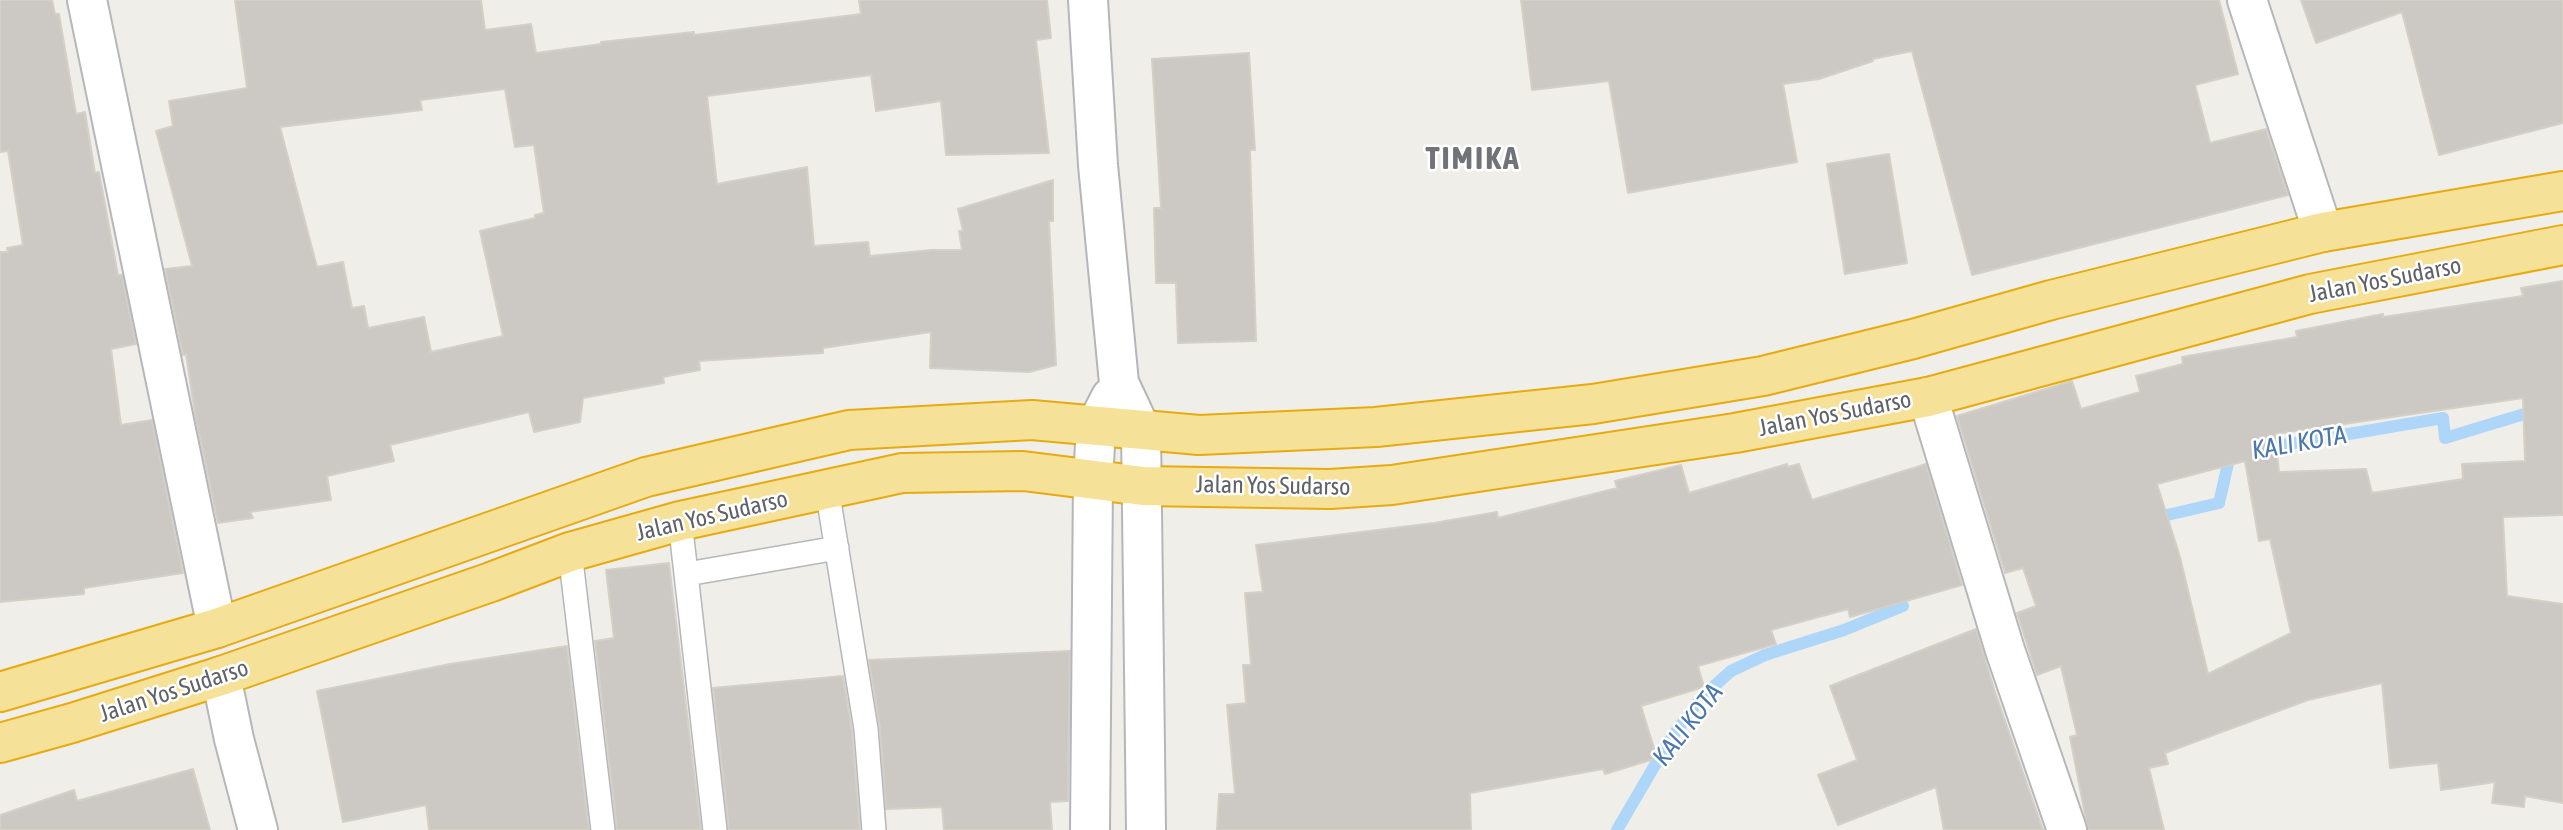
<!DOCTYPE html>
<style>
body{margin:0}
canvas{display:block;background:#f0eee8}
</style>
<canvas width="2563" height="830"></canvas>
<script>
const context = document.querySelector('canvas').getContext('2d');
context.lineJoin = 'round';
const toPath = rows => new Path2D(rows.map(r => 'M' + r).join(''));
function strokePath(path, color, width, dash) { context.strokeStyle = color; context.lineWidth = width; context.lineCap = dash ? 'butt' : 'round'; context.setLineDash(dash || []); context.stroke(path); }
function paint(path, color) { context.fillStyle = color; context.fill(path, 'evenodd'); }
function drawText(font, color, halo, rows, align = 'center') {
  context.font = font + ' "Asap Condensed",sans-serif'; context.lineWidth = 5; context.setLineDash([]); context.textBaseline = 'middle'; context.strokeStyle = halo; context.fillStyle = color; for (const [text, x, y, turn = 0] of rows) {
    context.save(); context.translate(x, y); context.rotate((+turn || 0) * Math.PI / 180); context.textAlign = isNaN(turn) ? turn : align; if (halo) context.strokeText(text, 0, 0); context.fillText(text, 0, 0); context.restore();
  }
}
strokePath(toPath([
 [2260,449,2443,418,2445,438,2521,415,2563,407],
 [2150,519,2219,503,2230,455,2235,454],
 [1617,830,1669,741,1701,698,1731,671,1765,655,1844,630,1903,606]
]), '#aed6f9', 12);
const building = toPath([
 [0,0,52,0,55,14,59,14,76,114,85,112,95,173,99,172,118,275,122,275,136,344,111,349,121,425,152,420,183,573,84,588,84,594,0,602,0,252,8,252,7,248,23,245,8,151,0,152,0,0],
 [235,0,481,0,485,30,531,24,536,53,601,44,601,42,694,32,694,35,861,14,859,0,1047,0,1051,38,1036,40,1049,153,946,155,941,101,876,111,871,75,707,96,717,184,807,167,814,246,868,242,870,256,932,250,962,250,959,231,963,231,958,209,1053,180,1053,221,1049,221,1056,365,1029,372,930,368,931,332,823,348,823,353,699,361,700,370,663,377,664,383,583,398,580,422,534,432,529,412,390,445,394,461,327,476,331,500,250,512,253,518,218,523,195,414,186,354,183,355,165,269,192,266,156,131,173,126,169,101,247,88,235,0],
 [505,89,515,147,534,145,544,213,535,215,535,218,480,231,503,336,431,352,424,317,368,328,364,306,352,308,343,262,317,267,280,127,422,110,420,100,505,89],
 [1521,0,2219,0,2238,74,2195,85,2210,143,2266,129,2288,195,1972,275,1912,51,1873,59,1873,61,1819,79,1783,84,1797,162,1628,193,1609,81,1532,90,1521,0],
 [2301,0,2563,0,2563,123,2439,155,2402,12,2316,43,2301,0],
 [1249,53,1255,150,1250,150,1256,341,1178,343,1176,283,1156,283,1154,208,1161,208,1152,59,1249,53],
 [1889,154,1907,263,1845,274,1827,164,1889,154],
 [2563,281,2563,515,2503,517,2507,596,2563,604,2563,803,2525,796,2524,807,2492,803,2495,782,2441,790,2438,763,2390,768,2382,683,2308,700,2165,753,2168,764,2149,768,2164,830,2088,830,2070,737,2077,735,2061,666,2037,675,2017,613,2036,606,2023,568,2005,573,1957,416,2072,381,2081,409,2140,392,2136,376,2183,364,2182,357,2297,337,2296,331,2383,314,2383,317,2523,296,2521,288,2563,281],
 [2523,398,2525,461,2462,464,2463,479,2372,493,2366,469,2279,472,2275,434,2523,398],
 [2245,461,2259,541,2270,539,2291,633,2208,674,2180,557,2157,484,2245,461],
 [1787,464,1788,467,1799,464,1812,500,1926,464,1962,585,1850,617,1848,609,1771,630,1776,644,1698,666,1704,687,1641,706,1657,758,1605,774,1603,769,1470,793,1471,830,1217,830,1219,794,1235,794,1227,705,1246,703,1243,665,1251,665,1245,593,1263,592,1256,545,1434,523,1497,512,1498,518,1617,488,1615,481,1681,465,1689,493,1787,464],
 [669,563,701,830,617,830,595,641,614,638,606,570,669,563],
 [1976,629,1994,689,2043,830,1944,830,1936,787,1838,825,1818,775,1857,760,1830,686,1976,629],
 [567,646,589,830,429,830,426,805,343,822,317,691,450,664,567,646],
 [1070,651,1068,801,1050,802,1052,830,944,830,942,807,886,809,880,728,869,660,1070,651],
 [843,676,852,731,860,830,729,830,713,688,843,676],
 [193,769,210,830,0,830,0,815,74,790,77,801,193,769]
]);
paint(building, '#ccc9c4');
strokePath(building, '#d4d0c6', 2);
const lane = toPath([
 [827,489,866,729,874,830],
 [680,521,715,830],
 [570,552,603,830],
 [687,574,837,548]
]);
const street = toPath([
 [87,0,217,628],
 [2247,0,2323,232],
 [1928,397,2005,650,2067,830],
 [221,676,234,739,258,830]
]);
const secondary = toPath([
 [1088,0,1098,165,1119,383,1141,430,1146,830],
 [1090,830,1093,481,1096,426,1111,397]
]);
const highway = toPath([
 [0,692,217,628,646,477,849,430,1032,420,1199,435,1376,427,1593,404,1763,376,1913,339,2051,300,2323,232,2563,191],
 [0,743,72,723,221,676,491,582,570,552,680,521,902,473,1023,471,1143,486,1330,489,1392,485,1735,433,1928,397,2310,294,2563,245]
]);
strokePath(lane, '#b5b7bb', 26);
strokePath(street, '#b5b7bb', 42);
strokePath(secondary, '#b4b6bb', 42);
strokePath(highway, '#e7ab10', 42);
strokePath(lane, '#fff', 23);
strokePath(street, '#fff', 38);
strokePath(secondary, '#fff', 38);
strokePath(highway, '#f6e199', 38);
drawText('24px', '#5f6267', '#fff', [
 ["Jalan Yos Sudarso",2385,280,-11],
 ["Jalan Yos Sudarso",1835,414,-11],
 ["Jalan Yos Sudarso",1273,486,1],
 ["Jalan Yos Sudarso",712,516,-13],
 ["Jalan Yos Sudarso",174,691,-18]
]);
drawText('italic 26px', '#4b77ab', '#fff', [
 ["KALI KOTA",2299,443,-10],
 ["KALI KOTA",1688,725,-52]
]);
context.letterSpacing = '2px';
drawText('bold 32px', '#707479', '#fff', [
 ["TIMIKA",1473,159]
]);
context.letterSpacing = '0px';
</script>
